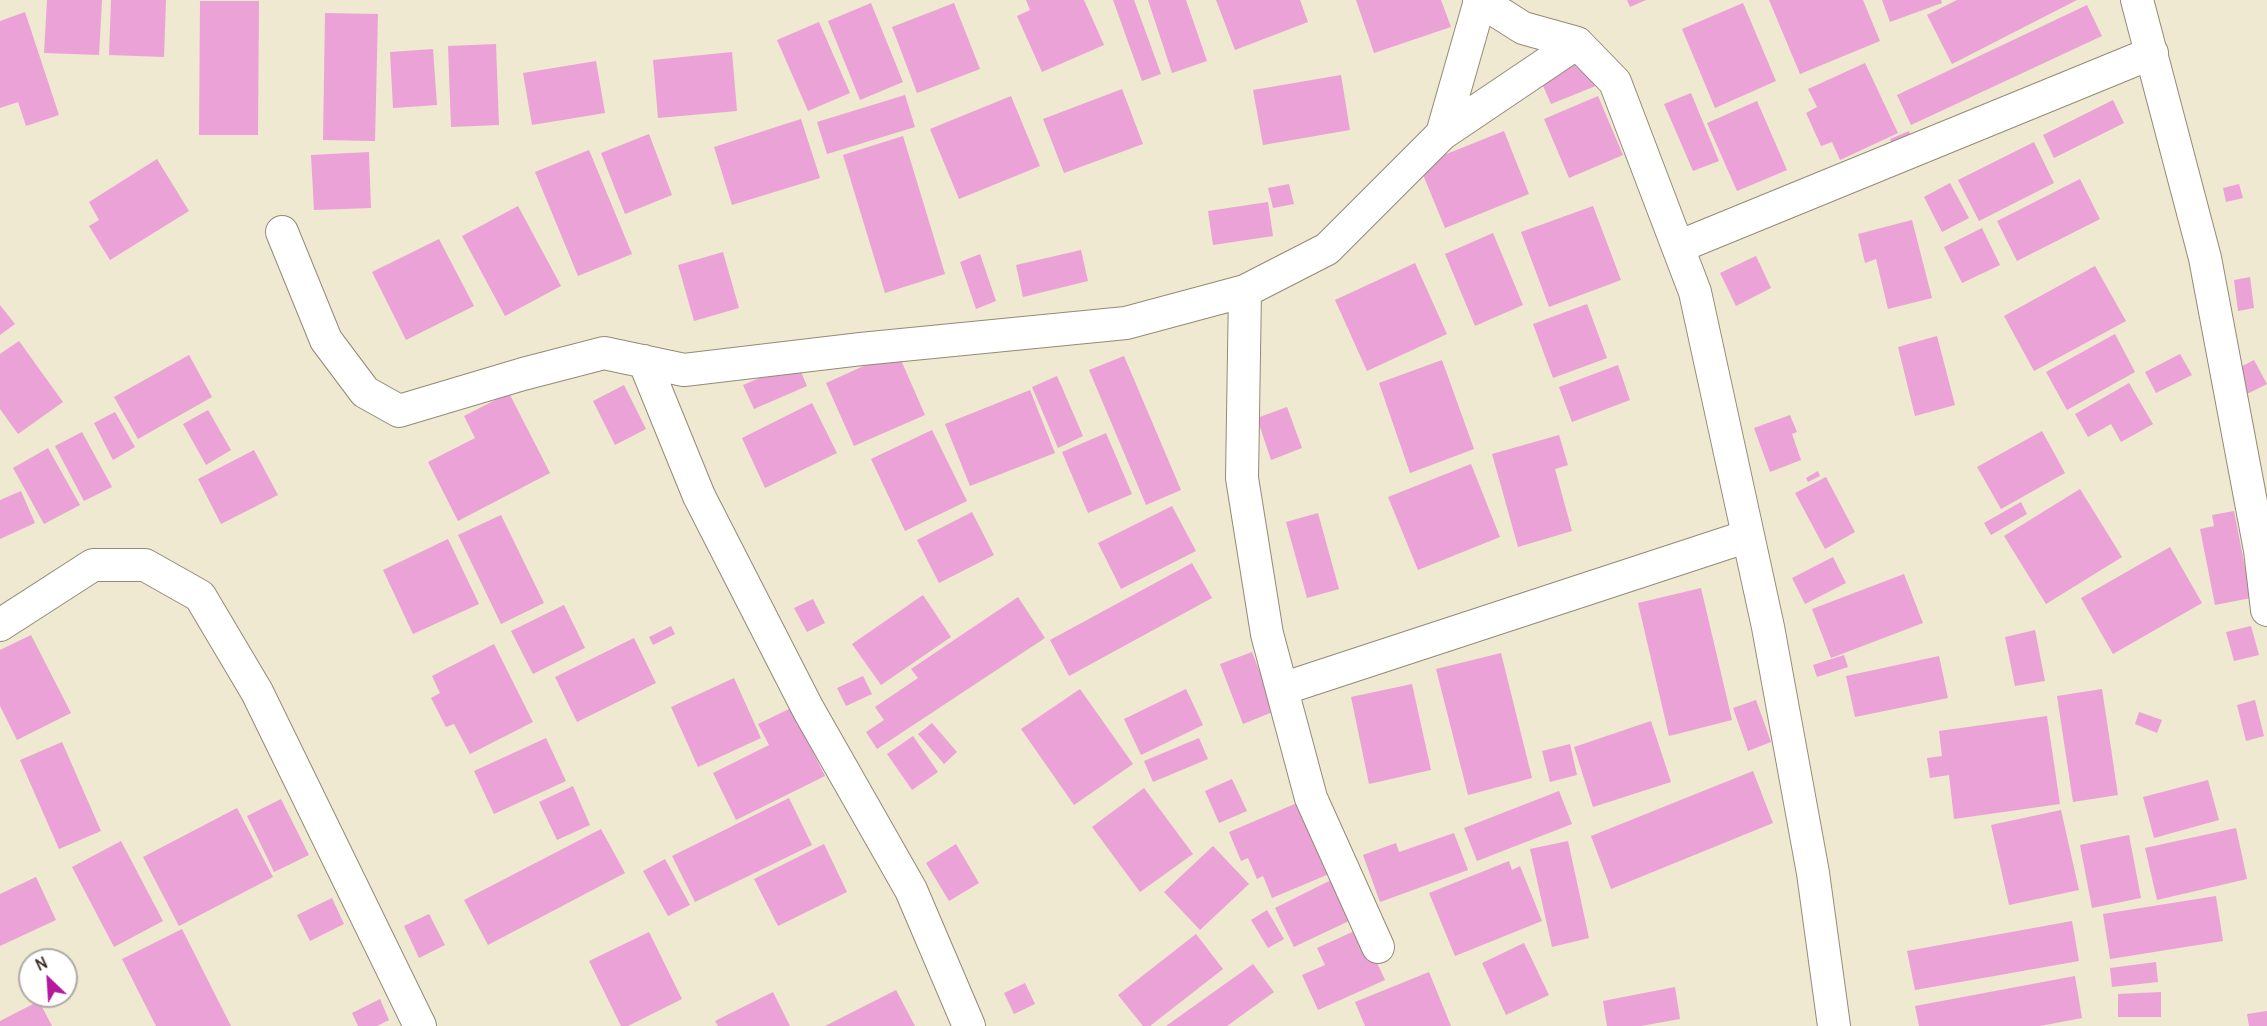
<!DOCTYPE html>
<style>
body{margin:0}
#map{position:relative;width:2267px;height:1026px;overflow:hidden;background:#eee9d0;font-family:Delius,sans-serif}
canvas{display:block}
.north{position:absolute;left:18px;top:948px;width:60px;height:60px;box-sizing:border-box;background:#fff;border:2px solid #b1aaa5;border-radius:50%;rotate:335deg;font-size:16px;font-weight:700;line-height:24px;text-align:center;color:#3b2a1e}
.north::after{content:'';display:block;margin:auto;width:21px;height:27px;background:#b5179e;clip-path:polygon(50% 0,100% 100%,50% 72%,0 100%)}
</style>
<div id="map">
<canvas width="2267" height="1026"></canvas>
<div class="north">N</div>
</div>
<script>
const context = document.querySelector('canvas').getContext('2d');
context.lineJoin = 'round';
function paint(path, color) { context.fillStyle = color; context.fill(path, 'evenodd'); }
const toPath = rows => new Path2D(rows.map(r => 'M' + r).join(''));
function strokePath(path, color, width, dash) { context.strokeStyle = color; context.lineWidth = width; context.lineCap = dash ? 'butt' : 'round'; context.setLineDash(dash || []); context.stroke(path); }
paint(toPath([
 [47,0,102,0,99,55,44,53],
 [111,0,166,0,164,57,109,55],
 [1026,0,1084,0,1104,45,1042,72,1017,16,1030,10],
 [1113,0,1134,0,1161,74,1142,81],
 [1148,0,1186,0,1207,61,1172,73],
 [1216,0,1300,0,1308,22,1235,50],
 [1356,0,1441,0,1451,27,1374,53],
 [1627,0,1646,0,1630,7],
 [1769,0,1863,0,1880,41,1800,74],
 [1882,0,1941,0,1942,3,1890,22],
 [1957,0,2077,0,1952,64,1927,15],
 [200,1,259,1,258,135,199,135],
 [871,3,903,82,860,100,828,21],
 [954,3,980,69,917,93,892,27],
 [1743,3,1776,81,1715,108,1682,29],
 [2087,5,2102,36,1911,125,1897,95],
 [25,12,59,115,26,126,18,102,0,108,0,21],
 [325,13,378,14,375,141,323,140],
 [819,22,850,93,808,111,777,40],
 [496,44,499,125,451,127,448,46],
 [433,49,437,105,393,108,390,52],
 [732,52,737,111,658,118,653,60],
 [1588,59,1598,85,1551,104,1540,79],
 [596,61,605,113,532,125,523,73],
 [1865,63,1898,133,1840,160,1832,142,1821,146,1806,113,1817,107,1808,89],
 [1341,75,1350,130,1263,145,1253,90],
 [1122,89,1143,144,1064,173,1043,119],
 [1691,93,1719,161,1693,171,1664,104],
 [905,95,915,127,827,154,817,122],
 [1011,96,1040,166,959,199,930,129],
 [1598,96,1623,155,1569,178,1544,119],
 [2113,100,2124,123,2054,158,2043,135],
 [1757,101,1787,170,1737,191,1707,123],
 [801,119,820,178,732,205,714,147],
 [1504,131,1529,194,1445,228,1419,165],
 [1909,131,1917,149,1897,157,1890,139],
 [649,134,672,195,625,214,601,153],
 [903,136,945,274,885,293,843,155],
 [2034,142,2054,183,1979,221,1958,180],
 [589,150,632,254,578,276,535,172],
 [369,152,371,208,314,210,311,155],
 [157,159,189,211,110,260,89,226,99,220,89,202],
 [2080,179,2100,219,2017,261,1997,221],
 [1950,183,1969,218,1942,232,1924,197],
 [1289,184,1294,204,1273,208,1268,188],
 [2239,184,2243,198,2226,202,2223,188],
 [1268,202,1273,236,1213,245,1208,211],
 [518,206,561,286,505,316,462,236],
 [1593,206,1621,280,1549,307,1521,232],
 [1912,220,1932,298,1888,309,1876,259,1865,263,1858,234],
 [1982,228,2000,265,1962,283,1944,247],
 [1493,233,1523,305,1475,326,1445,254],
 [439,239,474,306,406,340,372,272],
 [1081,250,1088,281,1023,297,1016,265],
 [723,252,739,308,694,321,678,265],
 [980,254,996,301,976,309,960,262],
 [1756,256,1771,288,1736,306,1720,273],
 [1415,263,1447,334,1367,371,1335,300],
 [2095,266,2126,321,2034,371,2004,316],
 [2250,277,2254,308,2238,311,2234,280],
 [1587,304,1607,358,1553,378,1533,324],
 [0,305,15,324,0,335],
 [2115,334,2135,372,2067,410,2046,372],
 [1937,336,1955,405,1915,416,1898,347],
 [19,341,63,402,18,434,0,409,0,354],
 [897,351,925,415,854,446,826,383],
 [2180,354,2192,375,2156,393,2145,372],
 [189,355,212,397,138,439,114,397],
 [1124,356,1181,490,1146,505,1089,370],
 [1442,360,1474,449,1410,473,1379,383],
 [2254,360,2267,384,2247,394,2235,370],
 [797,362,807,386,754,409,743,385],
 [1618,365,1630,400,1572,422,1559,387],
 [1057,376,1083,436,1058,448,1032,387],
 [2129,383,2153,424,2121,442,2111,424,2088,437,2075,414],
 [624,385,646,429,615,445,593,401],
 [1030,390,1055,453,970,486,945,424],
 [509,393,550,473,458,521,428,462,475,438,464,416],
 [812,403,837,453,765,488,742,438],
 [1287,407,1302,448,1271,460,1257,418],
 [208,410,231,450,206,465,183,424],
 [115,412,135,447,113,460,94,423],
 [1790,415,1797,432,1792,434,1801,460,1770,472,1754,428],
 [932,430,967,501,905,531,871,459],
 [2042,431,2065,473,2001,509,1977,467],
 [82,432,112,487,84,501,55,446],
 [1106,433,1132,494,1088,513,1062,452],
 [1559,435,1568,465,1555,469,1572,531,1518,547,1492,454],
 [48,448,80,505,44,524,13,468],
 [254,450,278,495,221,524,198,479],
 [1471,464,1500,537,1418,570,1388,497],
 [1818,471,1820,476,1808,482,1806,478],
 [1826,477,1855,532,1825,549,1795,493],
 [2080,489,2122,557,2046,604,2004,536],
 [21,491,35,523,0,539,0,500],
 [2021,502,2027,514,1991,535,1984,523],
 [1172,506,1196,551,1121,589,1098,543],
 [2234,511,2251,598,2215,605,2200,529,2214,526,2212,515],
 [972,512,994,555,939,583,917,540],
 [1318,513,1339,589,1307,598,1286,522],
 [501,515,544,603,501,624,458,535],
 [448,539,479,604,413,634,383,570],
 [2170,547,2202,603,2113,654,2081,598],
 [1833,557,1846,583,1805,604,1792,578],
 [1192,563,1212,598,1069,676,1050,640],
 [1904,574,1923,623,1831,658,1812,609],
 [1701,588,1732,720,1669,736,1638,603],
 [923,595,951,637,881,685,852,644],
 [1018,597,1045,638,877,749,866,732,884,720,875,707,918,678,911,669],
 [813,599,825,623,807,632,794,608],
 [564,605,585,648,533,674,511,631],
 [671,626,675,634,653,645,649,637],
 [2251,626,2259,655,2234,661,2226,632],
 [2035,630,2045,681,2015,686,2005,637],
 [31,635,71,713,17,740,0,706,0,650],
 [634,638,656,683,577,722,555,677],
 [494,644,533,722,470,754,454,724,446,727,431,698,440,693,432,676],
 [1252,652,1275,711,1243,724,1220,664],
 [1501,653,1532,778,1468,795,1436,669],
 [1844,655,1848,667,1817,677,1813,665],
 [1939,656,1948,698,1855,717,1846,676],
 [863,676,872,694,846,706,837,688],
 [734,678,761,738,698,767,671,707],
 [1412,684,1431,770,1369,784,1351,697],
 [1080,689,1133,764,1074,805,1021,729],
 [1186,689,1203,725,1141,755,1124,719],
 [2102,689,2118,795,2073,802,2057,696],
 [1756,700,1771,742,1748,751,1733,708],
 [2255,700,2264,736,2246,741,2237,705],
 [791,708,825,776,736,820,713,773,769,745,758,724],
 [2139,712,2162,720,2157,733,2135,724],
 [2047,716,2060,804,1954,819,1949,775,1930,778,1927,758,1942,756,1939,731],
 [1651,721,1671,782,1593,807,1574,747],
 [932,723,957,752,944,764,918,734],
 [913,736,938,772,912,790,887,754],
 [546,738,566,781,494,814,474,771],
 [1199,738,1208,759,1153,782,1144,761],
 [62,742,101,831,59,849,20,760],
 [1570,744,1577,775,1550,782,1542,751],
 [1753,771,1773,823,1611,889,1591,836],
 [1232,779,1247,811,1219,823,1205,791],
 [2208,780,2219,820,2154,838,2143,797],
 [573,786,590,825,557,840,539,802],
 [1144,788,1193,854,1140,892,1092,827],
 [1559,791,1572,824,1477,861,1464,828],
 [789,798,812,845,695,902,672,856],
 [281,799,309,855,274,872,247,816],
 [1297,803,1329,874,1272,898,1263,876,1257,879,1248,858,1241,861,1229,832],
 [237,808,273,877,179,926,143,857],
 [2061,810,2079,890,2009,905,1991,825],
 [2236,828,2247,879,2157,900,2145,848],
 [601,829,625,873,488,945,464,900],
 [1454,833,1468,870,1380,902,1363,855,1396,843,1399,852],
 [2129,835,2141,898,2092,908,2080,845],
 [121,841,163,921,114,947,72,867],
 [1568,841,1589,938,1552,947,1530,849],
 [824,844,847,892,778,926,754,879],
 [956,844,979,883,949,901,926,863],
 [1213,846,1249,884,1200,930,1164,892],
 [665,859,690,905,668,916,643,871],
 [1509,861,1512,870,1520,866,1542,921,1455,956,1429,893],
 [36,877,56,920,0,946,0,894],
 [1331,880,1351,920,1294,947,1275,908],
 [2216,896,2223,941,2110,959,2103,914],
 [332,898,344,924,310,941,297,915],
 [1267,910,1284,939,1268,948,1251,920],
 [429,914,445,945,419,958,404,926],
 [2072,921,2079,961,1915,990,1907,951],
 [1361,928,1385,980,1318,1010,1302,975,1325,965,1317,948],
 [182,929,231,1026,156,1026,122,959],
 [649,932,682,999,628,1026,621,1026,589,961],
 [1196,934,1223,969,1150,1026,1143,1026,1118,995],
 [1524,943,1549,995,1506,1015,1482,963],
 [2156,962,2158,982,2112,987,2110,968],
 [1253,964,1274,992,1227,1026,1166,1026],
 [1429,972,1451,1026,1365,1026,1355,1002],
 [2075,976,2082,1018,2040,1026,1919,1026,1915,1006],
 [1025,983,1035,1004,1014,1014,1004,993],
 [1675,987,1680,1019,1641,1026,1607,1026,1603,1001],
 [896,990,915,1026,825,1026],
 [773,992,790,1026,718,1026,715,1021],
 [2161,992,2161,1017,2118,1017,2118,994],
 [380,999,389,1020,377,1026,358,1026,352,1013],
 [39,1001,52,1026,0,1026,0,1021],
 [2267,1011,2267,1026,2249,1026,2247,1014]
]), '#eba2d6');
const minor = toPath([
 [1479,0,1523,28,1577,43,1615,82,1695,292,1768,627,1813,873,1834,1026],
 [2137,0,2205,258,2260,550,2267,610],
 [1442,134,1480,1],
 [282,232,326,340,365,392,399,411,523,374,604,353,684,370,861,349,1126,323,1245,291,1327,249,1442,134,1577,43],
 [1678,247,2152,53],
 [1245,291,1242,478,1267,634,1311,798,1378,947],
 [644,361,699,496,808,709,911,890,969,1026],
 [0,625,93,565,145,565,200,596,257,692,420,1026],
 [1282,689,1748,536]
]);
strokePath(minor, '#948a77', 34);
strokePath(minor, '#fff', 32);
</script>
